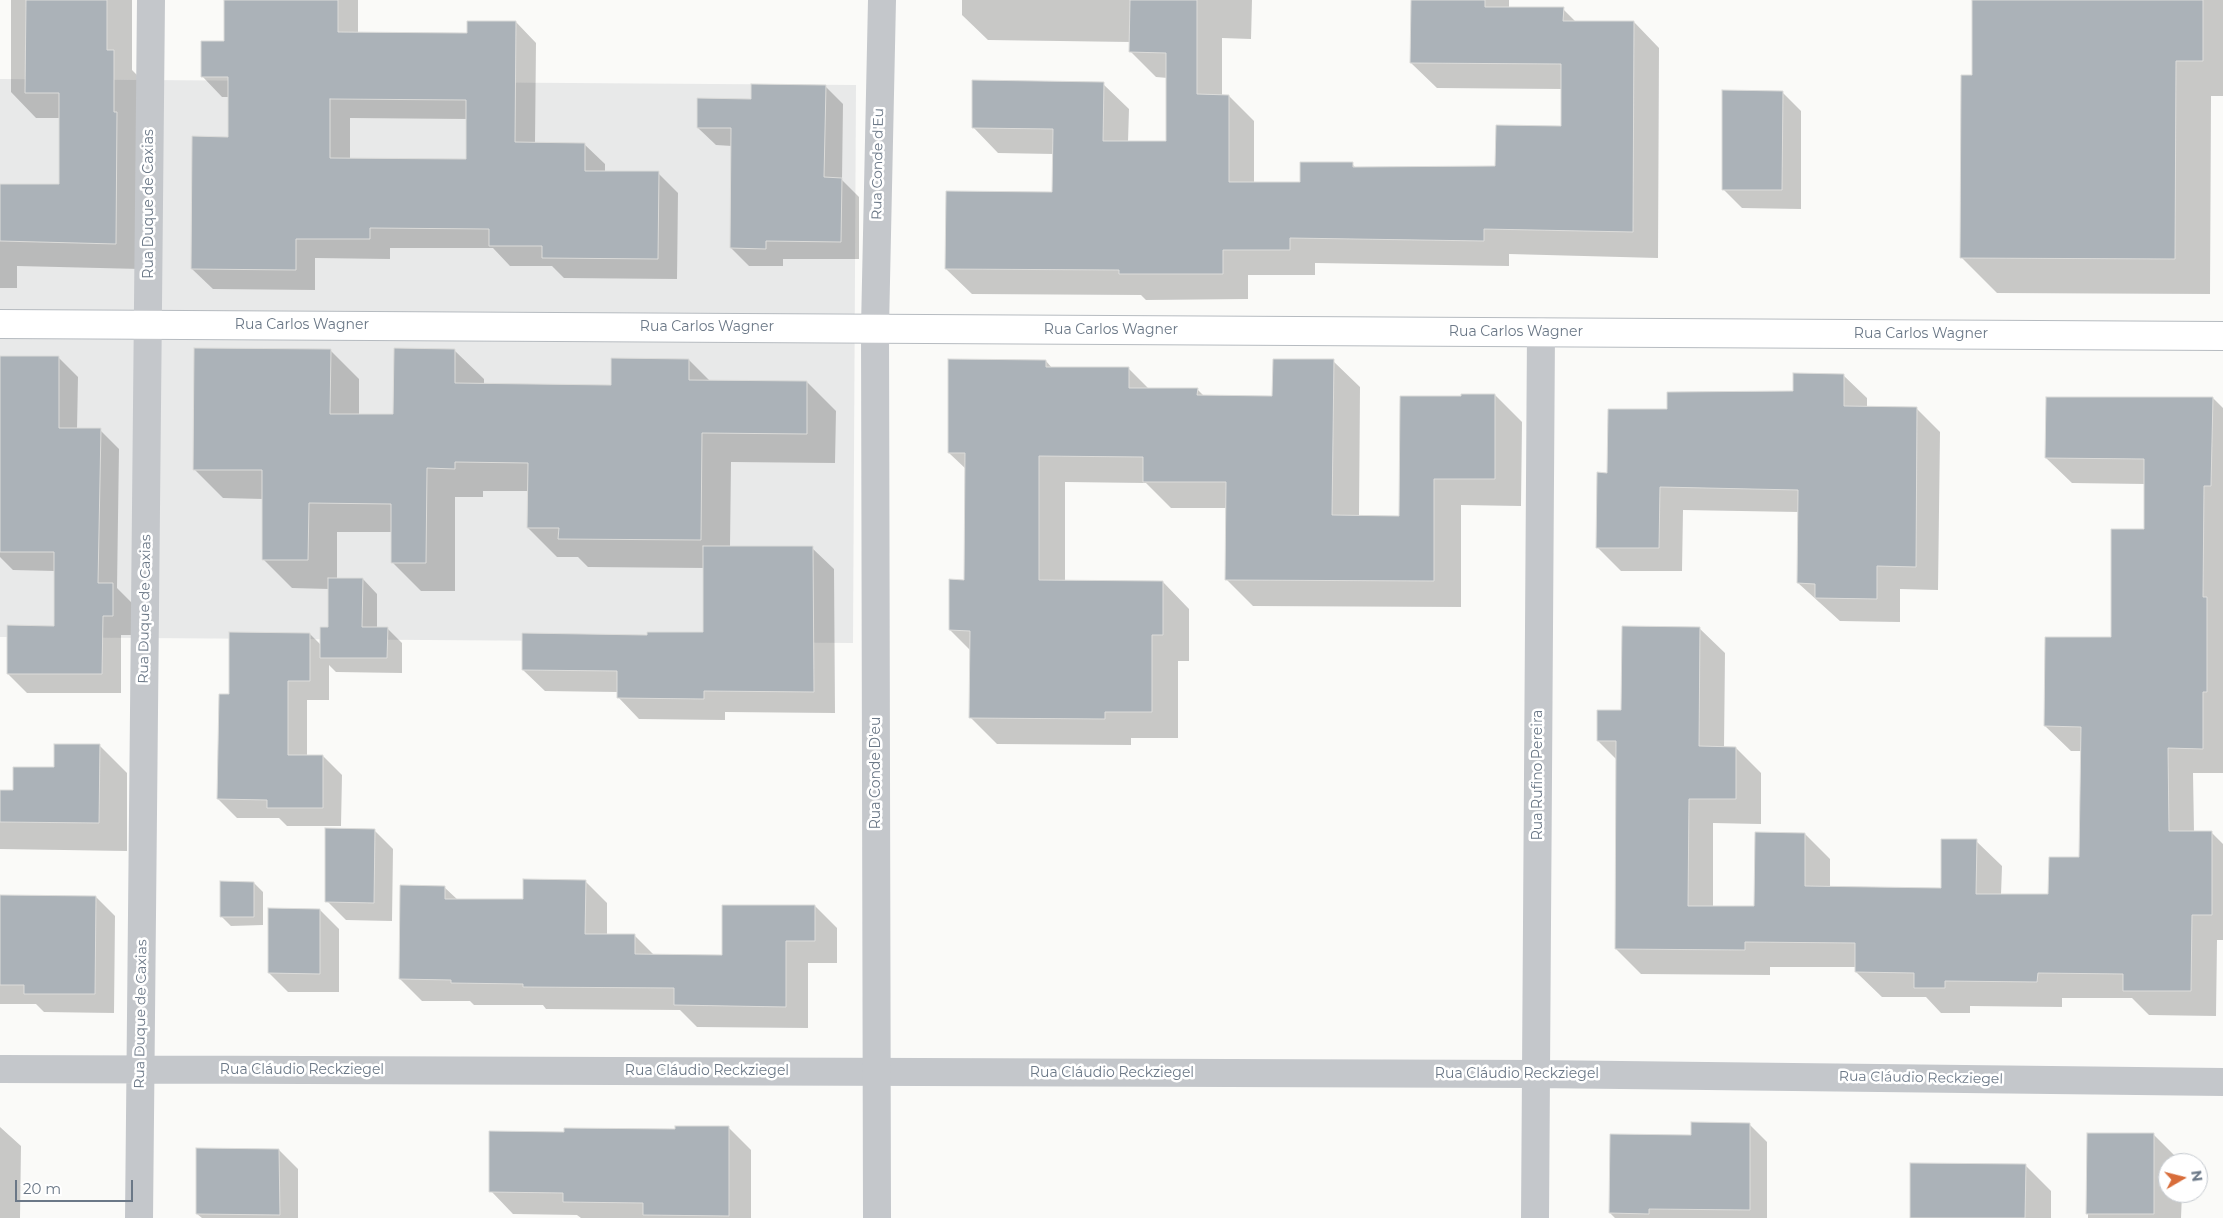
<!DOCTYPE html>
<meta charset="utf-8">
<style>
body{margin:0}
#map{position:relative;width:2223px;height:1218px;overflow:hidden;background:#fafaf8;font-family:Montserrat,sans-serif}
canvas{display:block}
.north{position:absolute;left:2158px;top:1153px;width:50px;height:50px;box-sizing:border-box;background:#fff;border:1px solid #c4c9cf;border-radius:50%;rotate:82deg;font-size:14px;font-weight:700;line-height:20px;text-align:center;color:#6b7887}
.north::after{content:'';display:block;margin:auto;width:18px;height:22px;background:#d86d3a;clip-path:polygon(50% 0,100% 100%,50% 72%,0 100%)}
.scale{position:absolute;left:15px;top:1180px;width:118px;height:22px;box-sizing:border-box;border:2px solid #6b7887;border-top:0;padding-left:6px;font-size:15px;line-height:18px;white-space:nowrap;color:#6b7887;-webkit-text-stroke:4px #fff;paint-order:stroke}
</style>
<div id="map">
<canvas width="2223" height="1218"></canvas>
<div class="north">N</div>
<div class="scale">20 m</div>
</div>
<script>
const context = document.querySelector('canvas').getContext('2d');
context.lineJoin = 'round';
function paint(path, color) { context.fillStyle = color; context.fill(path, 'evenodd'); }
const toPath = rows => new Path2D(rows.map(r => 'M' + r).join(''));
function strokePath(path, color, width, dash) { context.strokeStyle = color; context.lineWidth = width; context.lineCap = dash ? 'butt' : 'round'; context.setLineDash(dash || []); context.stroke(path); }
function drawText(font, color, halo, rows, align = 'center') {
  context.font = font + ' Montserrat,sans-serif'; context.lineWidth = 5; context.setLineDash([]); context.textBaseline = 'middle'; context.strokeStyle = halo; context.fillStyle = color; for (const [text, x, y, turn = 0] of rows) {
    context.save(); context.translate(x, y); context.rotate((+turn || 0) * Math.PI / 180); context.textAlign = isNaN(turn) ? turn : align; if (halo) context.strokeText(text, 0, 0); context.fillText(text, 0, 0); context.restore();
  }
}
paint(toPath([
 [0,79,856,85,853,643,0,637]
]), '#e8e9e9');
paint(toPath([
 [11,0,132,0,132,70,139,77,141,269,17,266,17,288,0,288,0,185,60,185,61,118,36,118,11,92],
 [225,0,358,0,358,34,468,34,516,22,536,43,535,143,584,144,605,164,605,172,658,173,678,193,677,279,564,278,552,266,510,266,493,248,390,248,390,259,315,258,315,290,213,289,192,269,229,138,229,97,222,97,202,76,225,42],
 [350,118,468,119,467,160,350,159],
 [962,0,1252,0,1251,39,1222,38,1222,96,1229,96,1254,121,1254,183,1301,183,1352,164,1356,168,1497,167,1562,127,1562,89,1437,88,1411,63,1412,0,1509,0,1509,8,1563,9,1576,22,1634,22,1659,48,1658,258,1509,254,1509,266,1315,263,1315,275,1248,275,1248,299,1146,300,1141,295,972,294,946,269,1054,193,1054,154,998,153,973,127,1103,84,1129,109,1128,142,1167,143,1168,78,1156,77,1131,52,1131,42,988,40,962,15],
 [1973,0,2223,0,2223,96,2211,96,2210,294,1997,293,1961,257,1973,76],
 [825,86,843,104,842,180,859,197,859,259,783,259,783,266,749,266,731,248,732,146,716,145,698,128,752,100],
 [1782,92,1801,111,1801,209,1742,208,1723,189],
 [330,350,359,379,359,415,394,415,455,351,484,379,484,385,612,386,689,360,710,381,807,382,836,411,835,463,731,462,730,547,812,548,834,569,835,713,725,712,725,720,639,719,618,697,618,692,545,691,523,670,648,636,705,634,705,568,588,567,578,557,557,557,528,528,529,491,483,491,483,497,455,497,455,591,421,591,392,562,392,532,337,532,337,579,363,579,377,594,377,628,387,628,402,643,402,673,336,672,329,665,329,700,307,700,307,756,323,756,342,775,341,826,287,826,279,818,237,818,218,799,230,695,310,634,321,645,329,628,329,589,292,588,263,559,263,499,223,498,194,469],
 [0,357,59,358,78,377,77,429,100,430,119,449,117,588,132,603,131,635,121,635,121,693,27,693,8,674,55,627,55,571,13,570,0,557],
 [1046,361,1052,368,1129,369,1149,389,1197,389,1204,396,1274,397,1333,361,1360,387,1359,516,1401,517,1462,398,1495,395,1522,422,1521,506,1461,505,1461,607,1253,606,1226,579,1227,508,1171,508,1146,483,1065,482,1065,581,1163,582,1189,609,1189,661,1178,661,1178,738,1131,738,1131,745,997,744,971,718,971,651,950,630,965,581,967,470,949,453],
 [1843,375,1867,398,1867,408,1916,408,1940,432,1938,590,1900,589,1900,622,1840,621,1798,583,1799,512,1683,510,1682,571,1621,571,1598,548,1609,474,1668,411,1794,392],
 [2213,398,2223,408,2223,773,2193,773,2194,832,2211,832,2223,844,2223,940,2217,940,2216,1016,2149,1015,2132,998,2062,998,2062,1007,1970,1006,1970,1013,1941,1013,1926,997,1882,997,1856,972,1856,967,1770,967,1770,975,1641,974,1616,949,1617,760,1598,741,1699,628,1725,653,1724,748,1736,748,1761,773,1761,824,1713,823,1713,907,1755,908,1805,834,1830,859,1830,888,1942,889,1976,841,2002,866,2001,895,2049,896,2080,858,2081,751,2071,751,2045,726,2112,639,2145,530,2145,484,2072,483,2046,458],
 [99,745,127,773,127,851,0,849,0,791,15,791],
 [374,830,393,849,392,921,346,920,327,901],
 [585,881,607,903,607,935,634,935,654,955,723,956,815,906,837,928,837,963,808,963,808,1028,697,1027,680,1010,546,1009,543,1005,474,1005,470,1001,422,1001,400,979,444,887,458,900,525,901],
 [254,883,263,892,263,925,231,926,221,916],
 [0,896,96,897,115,916,114,1013,44,1012,36,1004,0,1004],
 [320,910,339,929,339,992,288,992,269,973],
 [1749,1124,1767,1142,1767,1218,1615,1218,1610,1213,1693,1137],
 [0,1127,21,1146,20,1218,0,1218],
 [729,1128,751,1150,751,1218,581,1218,577,1215,513,1214,491,1191,565,1133],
 [2088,1134,2154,1135,2182,1163,2168,1163,2168,1193,2182,1193,2181,1218,2088,1218],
 [279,1150,298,1169,298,1218,202,1218,197,1214],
 [2025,1165,2051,1191,2051,1218,1911,1218]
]), '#0003');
const building = toPath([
 [26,0,107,0,107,50,114,50,114,112,117,112,116,244,0,241,0,184,59,184,59,93,25,93,26,0],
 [224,0,338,0,338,32,467,33,467,21,516,21,515,142,585,143,585,171,659,171,658,259,542,258,542,246,489,246,489,229,370,228,370,239,296,239,296,270,191,269,192,136,228,137,228,77,201,77,201,41,224,41,224,0],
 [330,99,466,100,466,159,330,158,330,99],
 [1130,0,1197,0,1197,94,1229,95,1229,182,1300,182,1300,162,1353,162,1353,167,1495,166,1496,125,1561,126,1561,64,1410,63,1411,0,1485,0,1485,7,1564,7,1563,21,1634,21,1633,232,1484,229,1484,241,1290,238,1290,250,1223,250,1223,274,1119,274,1119,270,945,269,946,191,1052,192,1053,129,972,128,972,80,1104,82,1103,141,1166,141,1166,53,1129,52,1130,0],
 [1972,0,2203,0,2203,61,2176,61,2175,259,1960,258,1961,75,1972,75,1972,0],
 [751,84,826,85,824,177,842,178,841,242,766,241,766,249,730,248,731,128,697,128,697,98,751,99,751,84],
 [1722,90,1783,91,1782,190,1722,190,1722,90],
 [194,348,331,349,330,414,393,414,394,348,455,349,455,383,611,385,611,358,689,359,689,380,807,381,807,434,702,433,701,540,558,539,559,528,527,528,528,463,455,462,455,469,427,468,426,563,391,563,391,504,309,503,308,560,262,560,262,470,193,470,194,348],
 [0,356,59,356,59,428,101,428,98,583,113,583,113,616,103,616,102,674,7,674,7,625,54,626,54,552,0,552,0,356],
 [948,359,1046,360,1046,367,1129,367,1129,388,1198,388,1197,395,1272,396,1273,359,1334,359,1332,515,1399,516,1400,396,1461,396,1461,394,1495,394,1495,479,1434,479,1434,581,1225,580,1226,482,1143,482,1143,457,1039,456,1039,580,1163,581,1163,635,1152,635,1152,712,1105,712,1105,719,969,718,970,631,949,630,949,579,964,580,965,453,948,453,948,359],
 [1793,373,1844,374,1844,406,1917,407,1916,567,1877,566,1877,599,1815,598,1815,584,1797,583,1798,490,1660,487,1659,548,1596,548,1597,472,1607,473,1608,409,1667,409,1667,392,1793,391,1793,373],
 [2046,397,2213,397,2211,486,2204,486,2203,597,2207,597,2207,692,2203,692,2203,749,2168,748,2169,831,2212,831,2212,915,2192,915,2191,991,2123,991,2123,974,2038,973,2037,982,1945,981,1945,988,1914,988,1914,973,1855,972,1855,943,1745,942,1745,950,1615,949,1616,741,1597,741,1597,710,1621,710,1622,626,1700,627,1699,746,1736,747,1736,799,1689,799,1688,906,1754,906,1755,832,1805,833,1805,886,1941,888,1941,839,1977,839,1976,894,2048,894,2049,857,2079,857,2081,727,2044,726,2045,637,2111,637,2111,529,2144,529,2144,459,2045,458,2046,397],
 [703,546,813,546,814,692,704,691,704,699,617,698,617,671,522,670,522,633,647,635,647,632,703,632,703,546],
 [328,578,363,578,362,627,388,627,387,658,320,658,320,627,328,627,328,578],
 [229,632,310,633,310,681,288,681,288,755,323,755,323,808,267,808,267,800,217,799,219,694,229,694,229,632],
 [54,744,100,744,99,823,0,822,0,790,13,790,13,767,54,767,54,744],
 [325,828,375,829,374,903,325,902,325,828],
 [523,879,586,880,585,934,635,934,635,954,722,955,722,905,815,905,815,941,786,941,786,1007,674,1005,674,988,523,987,523,984,451,983,451,980,399,979,400,885,445,886,445,899,523,899,523,879],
 [220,881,254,882,254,917,220,917,220,881],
 [0,895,96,896,95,994,24,994,24,985,0,985,0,895],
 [268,908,320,909,320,974,268,973,268,908],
 [1691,1122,1750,1123,1750,1210,1649,1209,1649,1214,1609,1213,1610,1134,1691,1135,1691,1122],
 [675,1126,729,1126,729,1216,643,1215,643,1203,563,1202,563,1193,489,1192,489,1131,564,1132,564,1128,675,1129,675,1126],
 [2087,1133,2154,1133,2154,1214,2086,1214,2087,1133],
 [196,1148,279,1149,280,1215,196,1214,196,1148],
 [1910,1163,2026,1164,2025,1218,1910,1218,1910,1163]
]);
paint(building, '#abb2b8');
strokePath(building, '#dcdcda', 1);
const secondary = toPath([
 [0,324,2223,336]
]);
strokePath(secondary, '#b6bbc0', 30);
strokePath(toPath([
 [875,328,882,0],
 [0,1069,1535,1074,2223,1082],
 [139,1218,151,0],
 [1535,1218,1541,332]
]), '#c4c7cb', 28);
strokePath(toPath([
 [875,328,877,1218]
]), '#c4c7cb', 28);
strokePath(secondary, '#fff', 28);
drawText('14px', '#6b7887', '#fff', [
 ["Rua Conde d'Eu",878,164,-89],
 ["Rua Duque de Caxias",149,204,-90],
 ["Rua Carlos Wagner",302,325],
 ["Rua Carlos Wagner",707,327],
 ["Rua Carlos Wagner",1111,330],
 ["Rua Carlos Wagner",1516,332],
 ["Rua Carlos Wagner",1921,334],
 ["Rua Duque de Caxias",145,609,-89],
 ["Rua Conde D'eu",876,773,-90],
 ["Rua Rufino Pereira",1538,775,-90],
 ["Rua Duque de Caxias",141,1014,-89],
 ["Rua Cláudio Reckziegel",302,1070],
 ["Rua Cláudio Reckziegel",707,1071],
 ["Rua Cláudio Reckziegel",1112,1073],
 ["Rua Cláudio Reckziegel",1517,1074],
 ["Rua Cláudio Reckziegel",1921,1078,1]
]);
</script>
